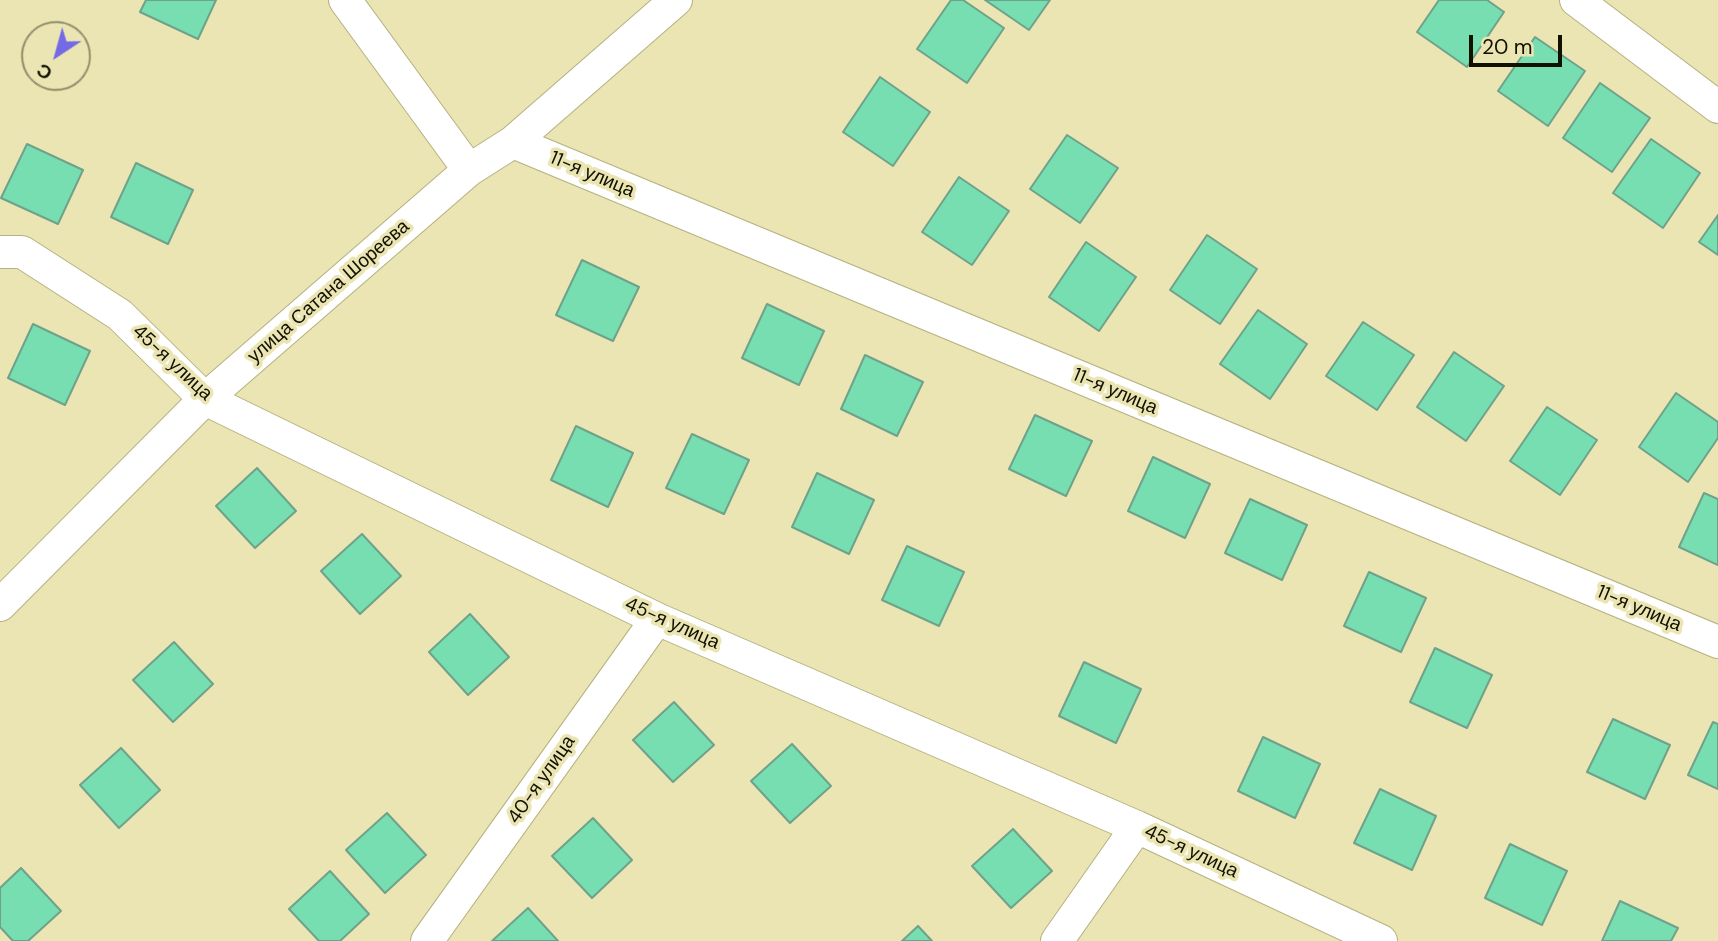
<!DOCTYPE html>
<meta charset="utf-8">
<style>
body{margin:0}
#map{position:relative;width:1718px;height:941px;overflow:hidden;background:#eae5b3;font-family:"DM Sans",sans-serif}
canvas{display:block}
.north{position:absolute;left:21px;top:21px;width:70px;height:70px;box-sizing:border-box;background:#eae5b3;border:2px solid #94906c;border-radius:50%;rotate:216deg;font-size:19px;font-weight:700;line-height:28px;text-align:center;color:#121001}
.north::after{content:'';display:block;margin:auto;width:24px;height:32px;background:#746ae5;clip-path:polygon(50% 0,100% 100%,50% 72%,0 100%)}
.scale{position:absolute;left:1469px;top:35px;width:93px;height:32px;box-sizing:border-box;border:4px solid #121001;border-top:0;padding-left:9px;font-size:21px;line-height:24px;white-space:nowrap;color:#121001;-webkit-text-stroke:5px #eae5b3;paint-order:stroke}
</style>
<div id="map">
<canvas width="1718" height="941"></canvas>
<div class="north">С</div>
<div class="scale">20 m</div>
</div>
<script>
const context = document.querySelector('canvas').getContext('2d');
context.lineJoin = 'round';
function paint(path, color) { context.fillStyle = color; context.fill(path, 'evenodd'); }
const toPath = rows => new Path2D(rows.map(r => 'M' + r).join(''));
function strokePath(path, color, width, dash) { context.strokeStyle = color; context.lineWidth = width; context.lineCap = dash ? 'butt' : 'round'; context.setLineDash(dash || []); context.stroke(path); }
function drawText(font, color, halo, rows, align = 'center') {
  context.font = font + ' "DM Sans",sans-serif'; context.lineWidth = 7; context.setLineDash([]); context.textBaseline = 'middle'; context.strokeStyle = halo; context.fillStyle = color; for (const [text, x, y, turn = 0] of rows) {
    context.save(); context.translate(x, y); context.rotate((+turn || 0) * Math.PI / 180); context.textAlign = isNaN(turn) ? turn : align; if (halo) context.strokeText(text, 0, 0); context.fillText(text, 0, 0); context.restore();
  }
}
const building = toPath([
 [146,0,216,0,198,39,140,12,146,0],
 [951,0,963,0,1004,28,967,83,917,49,951,0],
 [985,0,1050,0,1029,30,985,0],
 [1439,0,1487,0,1504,12,1467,67,1417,32,1439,0],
 [1535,37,1585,71,1548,126,1498,91,1535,37],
 [880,77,930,112,893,166,843,132,880,77],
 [1600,83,1650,118,1612,172,1563,138,1600,83],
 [1067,135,1118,168,1080,223,1030,189,1067,135],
 [1651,139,1700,173,1663,228,1613,193,1651,139],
 [27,144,83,170,58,224,1,198,27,144],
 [136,163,193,190,168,244,111,217,136,163],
 [959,177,1009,211,972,265,922,232,959,177],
 [1718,215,1718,255,1699,242,1718,215],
 [1207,235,1257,269,1220,324,1170,290,1207,235],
 [1086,242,1136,277,1099,331,1049,297,1086,242],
 [582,260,639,287,613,341,556,315,582,260],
 [767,304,824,331,799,385,742,358,767,304],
 [1258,310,1307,344,1270,399,1220,364,1258,310],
 [1363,322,1414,355,1377,410,1326,376,1363,322],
 [33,324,90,351,65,405,8,378,33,324],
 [1454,352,1504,386,1466,441,1417,407,1454,352],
 [865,355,923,382,897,436,841,409,865,355],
 [1676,393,1718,422,1718,438,1688,482,1639,447,1676,393],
 [1547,407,1597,440,1560,495,1510,461,1547,407],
 [1035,415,1092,441,1066,496,1009,469,1035,415],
 [576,426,633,453,608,507,551,480,576,426],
 [692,434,749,460,724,514,666,488,692,434],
 [1153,457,1210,484,1185,538,1128,511,1153,457],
 [257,468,296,511,255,548,216,506,257,468],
 [817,473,874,500,849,554,792,527,817,473],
 [1704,493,1718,499,1718,565,1679,547,1704,493],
 [1250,499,1307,525,1282,580,1225,553,1250,499],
 [362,534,401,576,360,614,321,571,362,534],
 [907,546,964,572,939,626,882,600,907,546],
 [1369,572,1426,598,1401,652,1344,626,1369,572],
 [470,614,509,657,468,695,429,652,470,614],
 [174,642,213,684,173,722,133,680,174,642],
 [1435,648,1492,675,1467,728,1410,702,1435,648],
 [1084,662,1141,689,1116,743,1059,716,1084,662],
 [674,702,714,745,673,782,633,740,674,702],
 [1613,719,1670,745,1645,799,1587,772,1613,719],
 [1713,722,1718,724,1718,789,1688,775,1713,722],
 [1263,737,1320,764,1295,818,1238,791,1263,737],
 [792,744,831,786,790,823,751,781,792,744],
 [121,748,160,790,119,828,80,785,121,748],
 [1380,789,1436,816,1412,870,1354,843,1380,789],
 [387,813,426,855,385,893,346,850,387,813],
 [593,818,632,860,592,898,552,856,593,818],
 [1013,829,1052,871,1011,908,972,866,1013,829],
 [1510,844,1567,871,1542,925,1485,898,1510,844],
 [21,868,61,911,28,941,13,941,0,927,0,888,21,868],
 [330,871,369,914,340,941,319,941,289,909,330,871],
 [1620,901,1678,928,1671,941,1602,941,1620,901],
 [528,908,558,941,492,941,528,908],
 [918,926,932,941,902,941,918,926]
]);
paint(building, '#77deb1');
strokePath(building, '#6fa28a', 2);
const minor = toPath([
 [345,0,469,170],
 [1576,0,1718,107],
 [513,142,1718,642],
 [0,252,22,252,120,315,205,399,657,619,1137,827,1381,941],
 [0,605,205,399,469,170,513,142,676,0],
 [427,941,657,619],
 [1057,941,1137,827]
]);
strokePath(minor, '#b5b180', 34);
strokePath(minor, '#fff', 32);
drawText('19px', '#121001', '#eae5b3', [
 ["11-я улица",592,175,23],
 ["улица Сатана Шореева",329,292,-41],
 ["45-я улица",172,363,43],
 ["11-я улица",1115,392,23],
 ["11-я улица",1639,609,23],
 ["45-я улица",672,624,24],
 ["40-я улица",542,780,-55],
 ["45-я улица",1191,852,25]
]);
</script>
